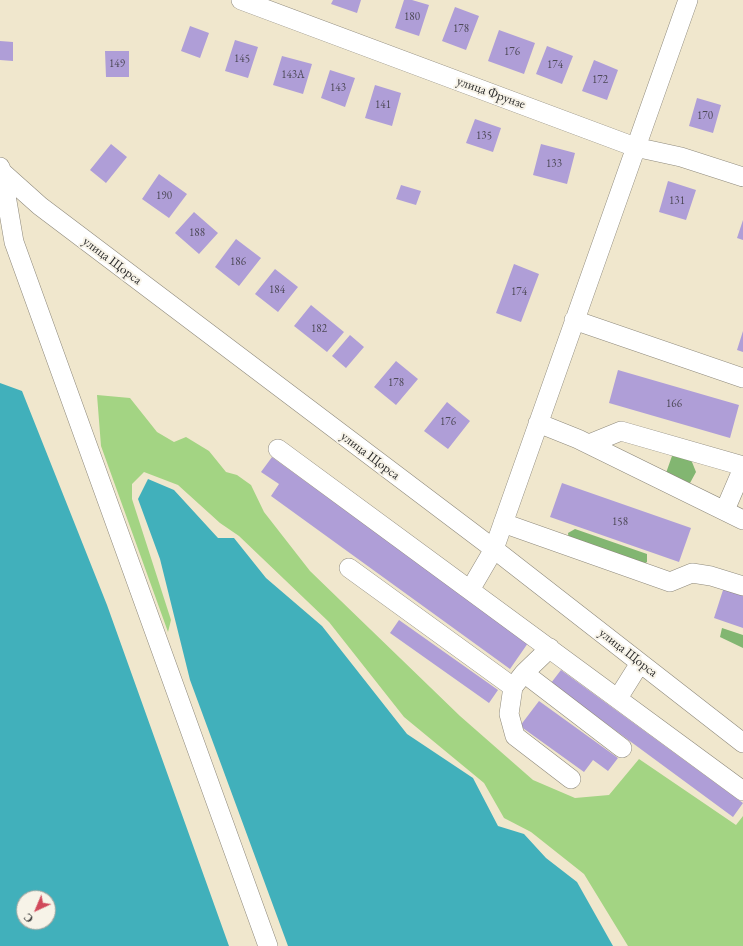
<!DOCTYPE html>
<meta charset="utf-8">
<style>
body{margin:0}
#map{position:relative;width:743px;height:946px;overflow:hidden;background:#f0e7cd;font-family:"EB Garamond",serif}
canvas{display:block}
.north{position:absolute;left:16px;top:890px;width:40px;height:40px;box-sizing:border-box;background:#f7f3e8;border:1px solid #a5a39c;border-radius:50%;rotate:224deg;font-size:11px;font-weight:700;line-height:16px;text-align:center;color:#2b2b2b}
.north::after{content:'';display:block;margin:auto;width:14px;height:18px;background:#d1495b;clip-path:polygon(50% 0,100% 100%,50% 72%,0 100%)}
</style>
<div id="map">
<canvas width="743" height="946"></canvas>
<div class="north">С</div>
</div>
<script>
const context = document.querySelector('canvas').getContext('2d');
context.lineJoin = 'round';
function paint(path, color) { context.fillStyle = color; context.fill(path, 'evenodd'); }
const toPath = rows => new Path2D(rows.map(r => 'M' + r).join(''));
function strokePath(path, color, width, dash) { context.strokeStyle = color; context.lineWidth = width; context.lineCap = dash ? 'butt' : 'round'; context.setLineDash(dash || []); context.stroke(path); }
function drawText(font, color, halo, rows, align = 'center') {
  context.font = font + ' "EB Garamond",serif'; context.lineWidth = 4; context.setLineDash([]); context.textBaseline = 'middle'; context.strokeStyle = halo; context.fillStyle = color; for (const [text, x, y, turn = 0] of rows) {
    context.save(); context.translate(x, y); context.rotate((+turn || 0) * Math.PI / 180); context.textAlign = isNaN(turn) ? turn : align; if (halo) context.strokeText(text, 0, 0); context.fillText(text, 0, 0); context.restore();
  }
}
paint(toPath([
 [97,395,130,398,157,432,174,442,186,437,209,451,226,472,237,475,251,485,264,512,310,571,460,716,533,780,575,798,609,795,639,759,736,825,743,816,743,946,628,946,584,874,531,832,504,818,484,783,404,717,329,622,239,536,220,523,178,485,144,472,132,484,132,499,171,620,168,632,101,446]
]), '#a3d483');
paint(toPath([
 [672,456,690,457,696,472,690,483,677,481,666,473],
 [575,529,647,554,647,562,638,568,569,541,568,533],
 [722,628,743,635,743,648,720,637]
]), '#82b671');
paint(toPath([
 [0,383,22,391,107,605,229,946,0,946],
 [24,898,48,898,48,922,24,922],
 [148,479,174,490,218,538,234,538,266,578,322,626,407,734,473,778,498,826,524,834,546,858,577,882,613,946,288,946,190,680,160,559,138,499]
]), '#41b0bb');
paint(toPath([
 [333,0,361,0,357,13,331,4],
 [404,0,412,0,429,5,419,36,395,28],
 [455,7,479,16,466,50,442,41],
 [190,26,209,33,200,58,181,51],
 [499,30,535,43,524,74,488,61],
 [235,40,258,47,248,78,225,71],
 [0,41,13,42,13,61,0,60],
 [547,46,573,56,562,84,536,74],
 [105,51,129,51,129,77,106,77],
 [282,56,312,64,303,94,273,85],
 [594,60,618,70,607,100,582,91],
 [330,70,355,78,345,107,321,98],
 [375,85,401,93,392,126,365,118],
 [697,98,721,105,713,133,689,126],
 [475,119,501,128,493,152,466,143],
 [111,144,127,157,106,183,90,170],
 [541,144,575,153,567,184,533,175],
 [159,174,187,194,169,218,142,199],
 [668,181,696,190,686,220,659,212],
 [401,185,421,191,416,205,396,199],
 [194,212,218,233,199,254,175,233],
 [743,220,743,240,737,238],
 [236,239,261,258,239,286,215,267],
 [514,264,539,274,521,322,496,313],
 [275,269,298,287,278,312,255,294],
 [311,305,344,332,327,352,294,326],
 [743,331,743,352,737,350],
 [350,335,364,347,346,368,332,356],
 [396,361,418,379,396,405,374,387],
 [618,370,739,405,730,438,609,403],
 [447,402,470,421,448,449,424,431],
 [272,457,528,643,510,669,271,496,279,484,261,472],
 [562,483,691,528,679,562,550,517],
 [724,587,743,594,743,628,714,618],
 [399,620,498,690,489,703,390,633],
 [561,670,743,803,733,817,551,683],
 [539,701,618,758,608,771,593,760,584,772,520,726]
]), '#af9ed7');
const minor = toPath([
 [241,0,635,147,681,157,743,177],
 [0,167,2,172,40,206,494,549,743,743],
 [2,172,14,242,268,946],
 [574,320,743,378],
 [538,423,578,439,743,520],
 [589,444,621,431,743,466],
 [278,449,743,791],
 [725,510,743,468],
 [503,523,670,582,692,573,711,576,743,586],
 [349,568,513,687,509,714,515,736,571,779],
 [470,590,494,549,688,0],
 [524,673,550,648],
 [513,687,524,673,622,748],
 [618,698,640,663]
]);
strokePath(minor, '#8e897c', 20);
strokePath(minor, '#fff', 19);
drawText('11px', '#4c4856', null, [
 ["180",412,17],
 ["178",461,29],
 ["176",512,52],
 ["145",242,59],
 ["149",117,64],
 ["174",555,65],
 ["143А",293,75],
 ["172",600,80],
 ["143",338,88],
 ["141",383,105],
 ["170",705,116],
 ["135",484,136],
 ["133",554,164],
 ["190",164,196],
 ["131",677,201],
 ["188",197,233],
 ["186",238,262],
 ["184",277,290],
 ["174",519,292],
 ["182",319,329],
 ["178",396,383],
 ["166",674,404],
 ["176",448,422],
 ["158",620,522]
]);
drawText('13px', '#2b2b2b', '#f7f3e8', [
 ["улица Фрунзе",491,93,20],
 ["улица Щорса",112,261,37],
 ["улица Щорса",370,456,37],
 ["улица Щорса",628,653,38]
]);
</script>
